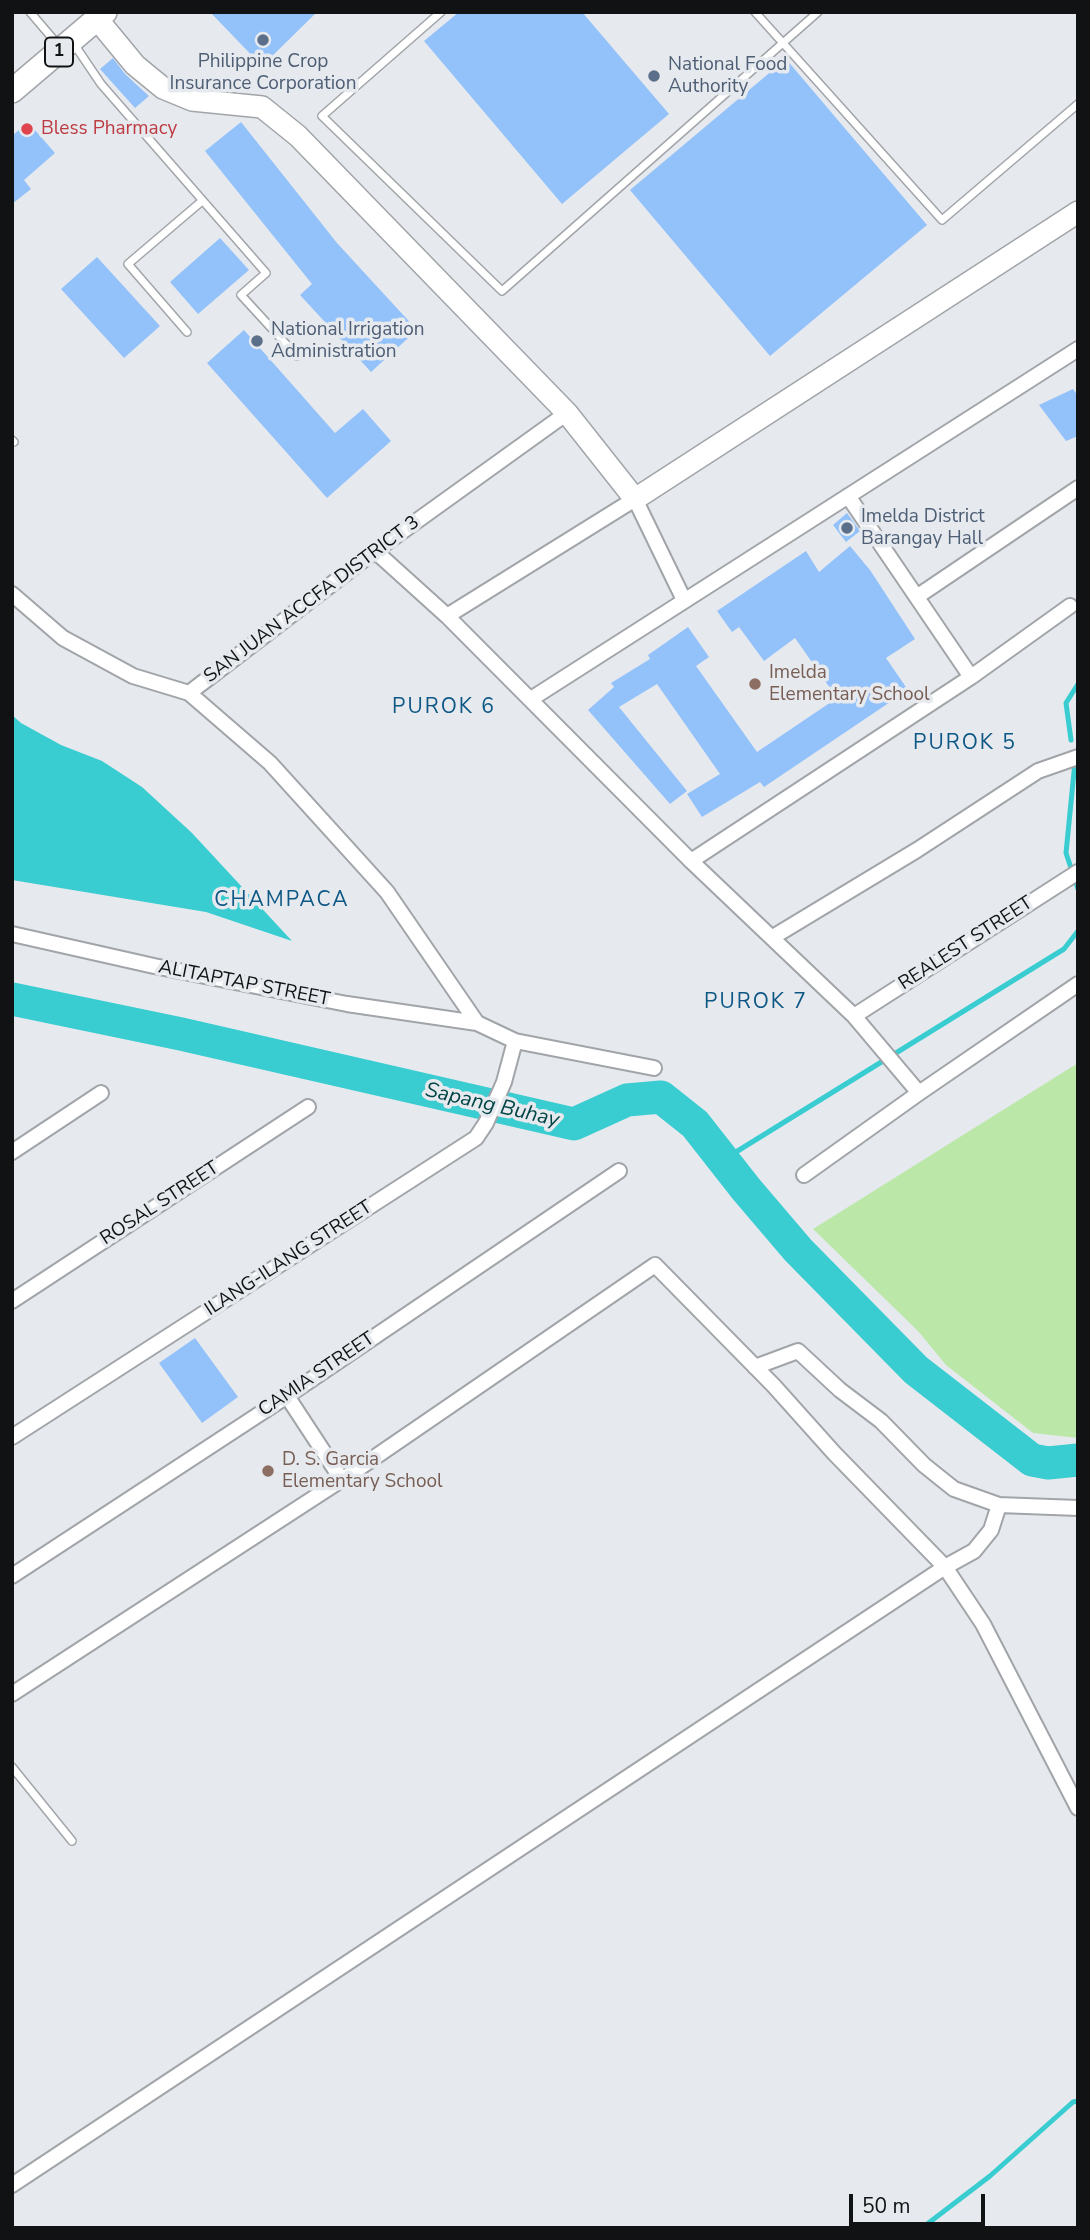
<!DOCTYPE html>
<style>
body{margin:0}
#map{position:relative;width:1090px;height:2240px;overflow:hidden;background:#e6eaee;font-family:"Nunito Sans",sans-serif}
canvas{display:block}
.frame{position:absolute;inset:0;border:14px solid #111213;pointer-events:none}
.scale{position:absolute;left:849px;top:2194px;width:136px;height:32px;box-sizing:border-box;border:4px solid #111213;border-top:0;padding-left:9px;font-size:21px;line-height:24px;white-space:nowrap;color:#111213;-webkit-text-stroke:5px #e6eaee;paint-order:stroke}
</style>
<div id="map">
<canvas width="1090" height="2240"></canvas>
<div class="frame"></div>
<div class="scale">50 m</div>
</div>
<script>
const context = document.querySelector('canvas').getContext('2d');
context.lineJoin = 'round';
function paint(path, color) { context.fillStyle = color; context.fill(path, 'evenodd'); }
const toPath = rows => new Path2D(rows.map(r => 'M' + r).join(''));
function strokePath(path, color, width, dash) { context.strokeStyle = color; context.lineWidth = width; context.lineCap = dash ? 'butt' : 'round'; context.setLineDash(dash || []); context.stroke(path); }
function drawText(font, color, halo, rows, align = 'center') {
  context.font = font + ' "Nunito Sans",sans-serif'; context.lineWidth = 7; context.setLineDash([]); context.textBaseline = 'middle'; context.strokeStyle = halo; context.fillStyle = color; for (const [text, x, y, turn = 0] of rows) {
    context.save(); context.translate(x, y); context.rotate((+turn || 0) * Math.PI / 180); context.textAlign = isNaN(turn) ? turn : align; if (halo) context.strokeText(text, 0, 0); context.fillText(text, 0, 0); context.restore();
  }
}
paint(toPath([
 [1078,1063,1078,1438,1033,1433,946,1365,918,1331,813,1229]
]), '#bbe7a8');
paint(toPath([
 [12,715,21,723,61,745,102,761,142,787,192,833,292,941,206,912,12,880]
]), '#39ccd0');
strokePath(toPath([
 [1071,740,1066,703,1078,684],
 [1075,762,1066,853,1078,889],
 [723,1160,1064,949,1078,931],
 [922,2228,990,2176,1073,2102,1078,2101]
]), '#39ccd0', 5);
strokePath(toPath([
 [12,999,181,1034,574,1124,627,1100,661,1097,695,1124,746,1189,798,1250,916,1370,1032,1460,1048,1463,1078,1460]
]), '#39ccd0', 33);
paint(toPath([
 [210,12,317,12,262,66],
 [459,12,582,12,669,114,562,204,424,41],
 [113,58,125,74,149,96,135,108,100,69],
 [786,59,927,225,770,356,630,190],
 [28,122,55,153,24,180,31,189,12,204,12,136],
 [241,122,337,243,417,330,371,372,300,295,312,284,205,151],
 [220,238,249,270,198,314,170,282],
 [97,257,160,326,124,358,61,289],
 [244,330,335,433,363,409,391,441,327,498,207,363],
 [1073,389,1078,396,1078,436,1066,441,1039,405],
 [847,513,860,531,846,542,833,525],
 [850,546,870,570,915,639,886,658,908,690,764,787,760,782,702,817,687,794,720,774,657,684,619,707,687,791,670,804,588,710,614,687,611,683,650,659,648,655,688,627,709,657,696,666,757,752,837,698,795,638,764,661,739,627,732,632,717,611,806,551,819,572],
 [195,1338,238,1397,202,1423,159,1363]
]), '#93c1fa');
const lane = toPath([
 [30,12,59,46],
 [441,12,322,116,502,291,818,12],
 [755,12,942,220,1078,104],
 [74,44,101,84,266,273,241,295,297,356],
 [187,332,128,264,202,201],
 [12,440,14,442],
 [12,1767,72,1841]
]);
const street = toPath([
 [848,496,971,677],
 [375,551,447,616,691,861,854,1016,919,1093],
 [12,594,63,638,133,676,189,693,375,551,567,413],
 [918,596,1078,488],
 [447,616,635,499,684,600],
 [189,693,270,763,387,892,477,1023,515,1041,654,1068],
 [531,699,1078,349],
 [691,861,971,677,1070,606],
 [12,934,154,966,347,1004,477,1023],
 [773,937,917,850,1038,771,1078,757],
 [854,1016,1078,872],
 [12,1152,101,1093],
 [804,1175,919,1093,1078,984],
 [12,1301,308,1107],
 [755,1367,798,1351,840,1390,881,1421,924,1465,954,1489,999,1505,1078,1508],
 [287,1396,342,1480],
 [12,1437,476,1138,486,1123,504,1082,515,1041],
 [12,1576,287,1396,619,1171],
 [12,1694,349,1475,655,1265,774,1386,834,1453,945,1567,983,1624,1078,1808],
 [12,2185,945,1567,974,1551,991,1530,999,1505]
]);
const secondary = toPath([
 [97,19,135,65,163,88,192,100,262,107,298,136,567,413,635,499,1078,212]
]);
const primary = toPath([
 [12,91,105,12]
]);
strokePath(lane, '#a1a4a8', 10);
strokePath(street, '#a1a4a8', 18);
strokePath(secondary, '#a1a4a8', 24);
strokePath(primary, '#a1a4a8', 26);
strokePath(lane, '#fff', 7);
strokePath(street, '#fff', 14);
strokePath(secondary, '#fff', 21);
strokePath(primary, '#fff', 23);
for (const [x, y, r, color] of [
 [263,40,7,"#5c6f8a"],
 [654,76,7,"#5c6f8a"],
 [27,129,7,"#e0444e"],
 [257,341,7,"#5c6f8a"],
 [847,528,7,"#5c6f8a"],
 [755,684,7,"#8d6e63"],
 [268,1471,7,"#8d6e63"]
]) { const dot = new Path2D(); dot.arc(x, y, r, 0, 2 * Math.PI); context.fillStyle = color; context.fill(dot); strokePath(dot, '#e6eaee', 2.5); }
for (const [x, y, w] of [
 [59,52,28]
]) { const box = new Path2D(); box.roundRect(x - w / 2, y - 14.5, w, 29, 5); context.fillStyle = '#e6eaee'; context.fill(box); strokePath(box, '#111213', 2); }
drawText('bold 18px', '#111213', null, [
 ["1",59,52]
]);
drawText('19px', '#4e5e75', '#e6eaee', [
 ["Philippine Crop",263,62,"center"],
 ["Insurance Corporation",263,84,"center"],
 ["National Food",668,65],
 ["Authority",668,87],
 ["National Irrigation",271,330],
 ["Administration",271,352],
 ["Imelda District",861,517],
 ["Barangay Hall",861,539]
], 'left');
drawText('19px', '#be3a42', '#e6eaee', [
 ["Bless Pharmacy",41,129]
], 'left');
drawText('19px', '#111213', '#e6eaee', [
 ["SAN JUAN ACCFA DISTRICT 3",312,600,-37],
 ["REALEST STREET",966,944,-33],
 ["ALITAPTAP STREET",244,984,11],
 ["ROSAL STREET",160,1204,-33],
 ["ILANG-ILANG STREET",289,1259,-33],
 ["CAMIA STREET",317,1375,-34]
]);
drawText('19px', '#785e54', '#e6eaee', [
 ["Imelda",769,673],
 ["Elementary School",769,695],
 ["D. S. Garcia",282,1460],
 ["Elementary School",282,1482]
], 'left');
context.letterSpacing = '2px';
drawText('21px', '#0c5785', '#e6eaee', [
 ["PUROK 6",444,708],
 ["PUROK 5",965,744],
 ["CHAMPACA",282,901],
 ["PUROK 7",756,1003]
]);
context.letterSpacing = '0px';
drawText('italic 21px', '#004446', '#e6eaee', [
 ["Sapang Buhay",492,1106,13]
]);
</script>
